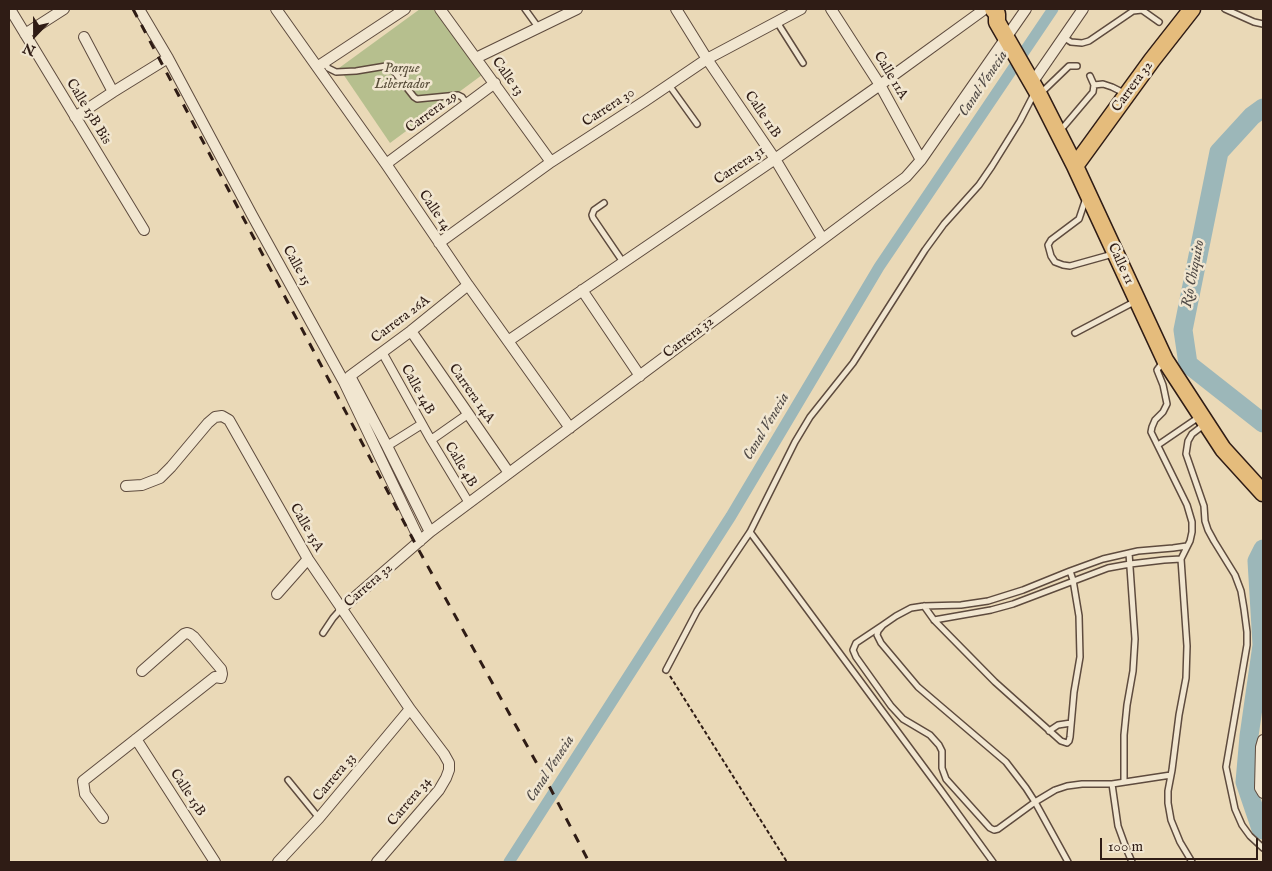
<!DOCTYPE html>
<meta charset="utf-8">
<style>
body{margin:0}
#map{position:relative;width:1272px;height:871px;overflow:hidden;background:#ead9b7;font-family:"IM FELL English",serif}
canvas{display:block}
.frame{position:absolute;inset:0;border:10px solid #2f1c15;pointer-events:none}
.north{position:absolute;left:10px;top:10px;width:50px;height:50px;-webkit-text-stroke:4px #f1e6d0;paint-order:stroke;rotate:202deg;font-size:14px;font-weight:700;line-height:20px;text-align:center;color:#2f1c15}
.north::after{content:'';display:block;margin:auto;width:18px;height:22px;background:#2f1c15;clip-path:polygon(50% 0,100% 100%,50% 72%,0 100%)}
.scale{position:absolute;left:1100px;top:838px;width:158px;height:22px;box-sizing:border-box;border:2px solid #2f1c15;border-top:0;padding-left:6px;font-size:15px;line-height:18px;white-space:nowrap;color:#2f1c15;-webkit-text-stroke:4px #f1e6d0;paint-order:stroke}
</style>
<div id="map">
<canvas width="1272" height="871"></canvas>
<div class="frame"></div>
<div class="north">N</div>
<div class="scale">100 m</div>
</div>
<script>
const context = document.querySelector('canvas').getContext('2d');
context.lineJoin = 'round';
function paint(path, color) { context.fillStyle = color; context.fill(path, 'evenodd'); }
const toPath = rows => new Path2D(rows.map(r => 'M' + r).join(''));
function strokePath(path, color, width, dash) { context.strokeStyle = color; context.lineWidth = width; context.lineCap = dash ? 'butt' : 'round'; context.setLineDash(dash || []); context.stroke(path); }
function drawText(font, color, halo, rows, align = 'center') {
  context.font = font + ' "IM FELL English",serif'; context.lineWidth = 5; context.setLineDash([]); context.textBaseline = 'middle'; context.strokeStyle = halo; context.fillStyle = color; for (const [text, x, y, turn = 0] of rows) {
    context.save(); context.translate(x, y); context.rotate((+turn || 0) * Math.PI / 180); context.textAlign = isNaN(turn) ? turn : align; if (halo) context.strokeText(text, 0, 0); context.fillText(text, 0, 0); context.restore();
  }
}
paint(toPath([
 [420,9,433,9,482,75,390,143,339,68]
]), '#b6bf8e');
strokePath(toPath([
 [509,862,731,516,879,267,1053,9]
]), '#9cb7b9', 11);
strokePath(toPath([
 [1263,108,1252,116,1219,152,1183,330,1188,364,1263,423],
 [1263,549,1257,561,1262,645,1249,736,1245,782,1261,829,1263,830]
]), '#9cb7b9', 19);
const service = toPath([
 [525,9,538,27],
 [1225,9,1254,22,1263,24],
 [777,22,803,63],
 [1063,37,1071,42,1082,43,1089,41,1133,11,1142,10,1159,22],
 [325,62,328,68,336,72,356,71,386,66,389,67,392,69,414,97,417,99,458,95,462,97,467,104],
 [669,85,697,124],
 [1094,85,1103,84,1112,87,1124,93],
 [1041,93,1069,66,1077,66],
 [1060,131,1093,92,1094,85,1090,76],
 [1086,198,1079,219,1051,240,1048,245,1051,256,1055,262,1063,265,1070,266,1113,254],
 [604,203,594,210,592,215,593,218,623,262],
 [1075,333,1134,302],
 [1163,362,1157,370,1163,385,1167,404,1163,412,1155,420,1152,427,1151,432,1187,505,1192,522,1192,532,1190,541,1181,559,1187,646,1186,678,1179,715,1172,770,1168,791,1168,803,1171,820,1180,842,1192,862],
 [1205,424,1192,434,1188,441,1186,454,1204,506,1205,521,1208,530,1214,541,1235,575,1241,591,1244,609,1247,632,1247,645,1226,767,1235,809,1242,825,1250,836,1263,848],
 [1158,445,1199,417],
 [750,532,940,789,993,862],
 [924,606,934,620,995,682,1061,741,1067,743,1069,741,1070,737,1074,692,1080,657,1079,616,1073,580,1070,571],
 [934,620,991,610,1013,604,1108,568,1130,564,1164,560,1181,559],
 [883,625,856,643,853,650,856,657,891,706,903,719,930,735,939,745,942,751,942,768,946,779,990,828,994,830,998,829,1035,802,1026,788,1006,762,918,687,881,643,877,635,878,631,883,625,896,616,911,608,924,606,961,605,988,601,1023,590,1070,571,1103,559,1138,551,1173,548,1187,546],
 [323,633,333,618,341,609],
 [666,670,697,611,750,532,795,442,810,417,853,363,925,250,944,224,979,185,992,166,1020,121,1035,92],
 [1049,731,1058,725,1071,723],
 [288,780,319,818],
 [1124,782,1124,735,1127,705,1133,671,1135,639,1129,553],
 [1112,784,1118,826,1126,848,1132,862],
 [1068,862,1035,802,1055,790,1067,786,1082,784,1112,784,1171,775]
]);
const pedestrian = toPath([
 [382,352,431,440,469,503],
 [431,440,468,414],
 [387,446,422,424]
]);
const minor = toPath([
 [10,9,144,230],
 [139,9,168,58,252,215,344,382,420,541],
 [276,9,386,164,468,285,570,428],
 [440,9,551,162],
 [676,9,707,59,775,159,822,238],
 [831,9,880,85,921,160],
 [25,34,64,9],
 [84,37,113,92],
 [476,58,577,9],
 [317,67,405,9],
 [1032,83,1083,9],
 [75,117,113,92,168,58],
 [386,164,495,83],
 [439,243,551,162,645,101,707,59,801,9],
 [582,290,640,376],
 [411,331,509,473],
 [508,341,775,159,880,85,982,11,983,9],
 [126,486,142,485,160,478,171,467,208,423,215,417,222,416,229,420,308,559,410,709,444,754,449,763,449,770,446,778,439,790,377,862],
 [430,532,387,446,350,376,411,331,468,285],
 [277,594,308,559],
 [341,609,430,532,906,177,921,160,1026,9],
 [136,739,215,862],
 [1263,740,1261,747,1260,788,1263,793],
 [103,818,85,794,83,781,215,677,221,678,222,674,221,669,194,637,190,634,187,633,184,634,142,671],
 [278,862,319,818,410,709]
]);
const primary = toPath([
 [993,9,997,14,997,22,1039,95,1075,166,1165,360,1223,449,1263,493],
 [1075,166,1152,60,1192,9]
]);
strokePath(service, '#5e4b3e', 8);
strokePath(pedestrian, '#5e4b3e', 10);
strokePath(minor, '#5e4b3e', 12);
strokePath(primary, '#2f1c15', 19);
strokePath(toPath([
 [670,676,787,862]
]), '#2f1c15', 2, [4, 2.5]);
strokePath(service, '#f1e6d0', 5);
strokePath(pedestrian, '#f1e6d0', 8);
strokePath(minor, '#f1e6d0', 10);
strokePath(primary, '#e5bc7c', 16);
strokePath(toPath([
 [133,9,416,545,546,780,589,862]
]), '#2f1c15', 3, [9, 9]);
drawText('italic 14px', '#584d39', '#f1e6d0', [
 ["Parque",402,69],
 ["Libertador",402,85]
]);
drawText('14px', '#2f1c15', '#f1e6d0', [
 ["Calle 11A",890,76,59],
 ["Calle 13",507,77,54],
 ["Carrera 32",1133,87,-54],
 ["Carrera 30",609,108,-33],
 ["Calle 15B Bis",88,112,59],
 ["Carrera 29",432,113,-36],
 ["Calle 11B",762,115,56],
 ["Carrera 31",740,166,-34],
 ["Calle 14",434,211,56],
 ["Calle 11",1120,264,65],
 ["Calle 15",296,266,61],
 ["Carrera 26A",401,320,-37],
 ["Carrera 32",689,338,-37],
 ["Calle 14B",417,390,61],
 ["Carrera 14A",471,394,55],
 ["Calle 4B",460,465,59],
 ["Calle 15A",306,528,60],
 ["Carrera 32",369,586,-41],
 ["Carrera 33",335,778,-50],
 ["Calle 15B",187,793,57],
 ["Carrera 34",410,802,-50]
]);
drawText('italic 15px', '#504a46', '#f1e6d0', [
 ["Canal Venecia",984,84,-56],
 ["Río Chiquito",1194,274,-79],
 ["Canal Venecia",767,427,-59],
 ["Canal Venecia",551,769,-57]
]);
</script>
